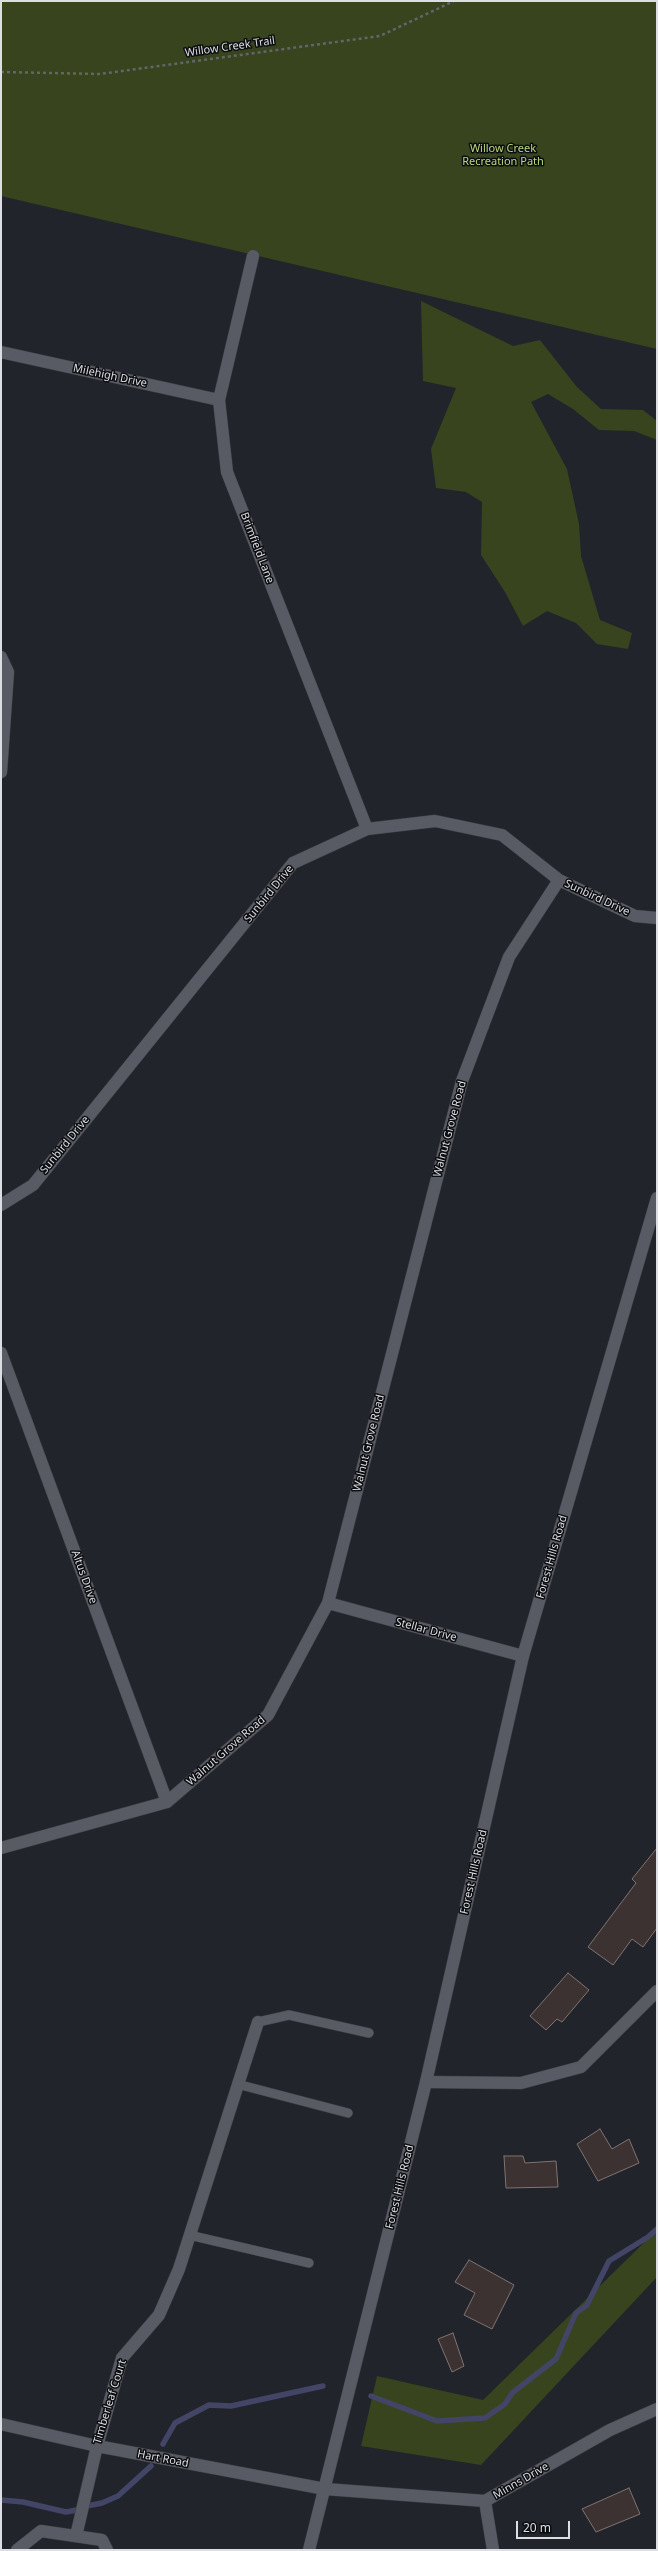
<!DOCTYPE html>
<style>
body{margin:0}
#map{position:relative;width:658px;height:2551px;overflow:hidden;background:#22242b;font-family:"Noto Sans",sans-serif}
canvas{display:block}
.frame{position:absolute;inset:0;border:2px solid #dddee3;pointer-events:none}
.scale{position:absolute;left:516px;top:2521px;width:54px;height:18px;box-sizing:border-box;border:2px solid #dddee3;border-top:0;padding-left:5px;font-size:12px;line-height:14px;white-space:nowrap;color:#dddee3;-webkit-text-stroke:3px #0c0d10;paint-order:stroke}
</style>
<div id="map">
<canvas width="658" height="2551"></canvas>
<div class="frame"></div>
<div class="scale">20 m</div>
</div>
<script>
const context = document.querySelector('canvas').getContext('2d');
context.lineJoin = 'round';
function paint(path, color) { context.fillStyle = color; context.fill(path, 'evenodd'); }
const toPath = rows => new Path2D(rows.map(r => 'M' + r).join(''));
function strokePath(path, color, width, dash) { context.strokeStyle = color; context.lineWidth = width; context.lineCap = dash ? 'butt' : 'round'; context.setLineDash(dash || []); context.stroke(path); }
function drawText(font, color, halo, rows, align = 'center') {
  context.font = font + ' "Noto Sans",sans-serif'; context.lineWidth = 3; context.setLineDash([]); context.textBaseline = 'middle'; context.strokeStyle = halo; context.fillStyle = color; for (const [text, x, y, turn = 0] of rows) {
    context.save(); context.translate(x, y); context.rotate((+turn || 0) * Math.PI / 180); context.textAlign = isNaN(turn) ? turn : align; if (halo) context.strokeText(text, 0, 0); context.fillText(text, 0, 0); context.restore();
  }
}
paint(toPath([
 [1,1,657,1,657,349,1,196],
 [421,301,513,346,540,340,577,387,601,409,643,410,657,421,657,440,634,431,599,430,573,409,548,394,531,402,567,469,579,524,581,556,600,620,632,633,628,649,597,644,576,623,547,611,523,626,505,592,481,555,482,502,466,492,436,488,431,449,456,388,423,381],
 [657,2230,657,2277,481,2465,361,2446,377,2376,483,2400]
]), '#37441d');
strokePath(toPath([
 [371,2396,437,2421,485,2418,505,2404,512,2393,556,2359,576,2313,587,2305,609,2261,648,2237,657,2229],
 [163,2444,175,2423,209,2405,231,2406,323,2386],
 [1,2500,23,2502,66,2512,77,2510],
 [87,2506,102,2503,118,2496,151,2466]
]), '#424566', 5.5);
const building = toPath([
 [657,1848,657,1928,643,1947,632,1939,613,1965,588,1947,636,1883,632,1879,657,1848],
 [568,1973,589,1990,562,2022,557,2019,546,2030,530,2016,568,1973],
 [600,2129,612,2149,629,2139,639,2163,598,2181,577,2144,600,2129],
 [504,2156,523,2156,525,2163,556,2161,558,2187,506,2188,504,2156],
 [469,2260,514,2285,492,2329,464,2315,475,2293,455,2282,469,2260],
 [453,2333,464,2366,452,2372,438,2339,453,2333],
 [629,2488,640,2514,596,2532,582,2509,629,2488]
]);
paint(building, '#3b3231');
strokePath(building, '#7f7472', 1);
const lane = toPath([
 [258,2022,289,2015,369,2033],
 [237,2084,348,2113],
 [189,2235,309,2263]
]);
const street = toPath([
 [253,256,219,400,227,472,367,829],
 [1,352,219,400],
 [1,657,8,672,1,772],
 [1,1205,33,1185,293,863,367,829,435,821,502,835,559,880,635,916,657,918],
 [1,1353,167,1802],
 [328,1603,523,1656],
 [1,1848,167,1802,268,1715,328,1603,462,1081,509,957,559,880],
 [426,2082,521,2083,581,2067,657,1991],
 [1,2424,97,2446,325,2489,485,2501,610,2430,657,2409],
 [485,2501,493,2550],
 [76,2536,97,2446,122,2358,159,2315,179,2269,258,2022],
 [17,2550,41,2531,102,2540,107,2550]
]);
const secondary = toPath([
 [309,2550,426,2082,523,1656,657,1198]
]);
strokePath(lane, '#3d3f45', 10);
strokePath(street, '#3d3f45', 13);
strokePath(secondary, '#3d3f45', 13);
strokePath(toPath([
 [1,72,100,74,380,36,454,1]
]), '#63656b', 2.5, [3, 3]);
strokePath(lane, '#585b63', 9);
strokePath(street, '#585b63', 12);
strokePath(secondary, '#585b63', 12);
drawText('11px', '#dddee3', '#0c0d10', [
 ["Willow Creek Trail",230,47,-8],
 ["Milehigh Drive",110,376,12],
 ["Brimfield Lane",257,548,69],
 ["Sunbird Drive",269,894,-51],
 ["Sunbird Drive",597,898,25],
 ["Walnut Grove Road",450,1129,-75],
 ["Sunbird Drive",65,1145,-51],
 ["Walnut Grove Road",369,1443,-76],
 ["Forest Hills Road",552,1557,-74],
 ["Altus Drive",84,1577,70],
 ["Stellar Drive",426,1630,15],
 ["Walnut Grove Road",226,1751,-41],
 ["Forest Hills Road",474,1872,-77],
 ["Forest Hills Road",400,2187,-76],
 ["Timberleaf Court",110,2402,-73],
 ["Hart Road",163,2459,11],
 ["Minns Drive",521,2481,-30]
]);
drawText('11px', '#b9d87f', '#0c0d10', [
 ["Willow Creek",503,149],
 ["Recreation Path",503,162]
]);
</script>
